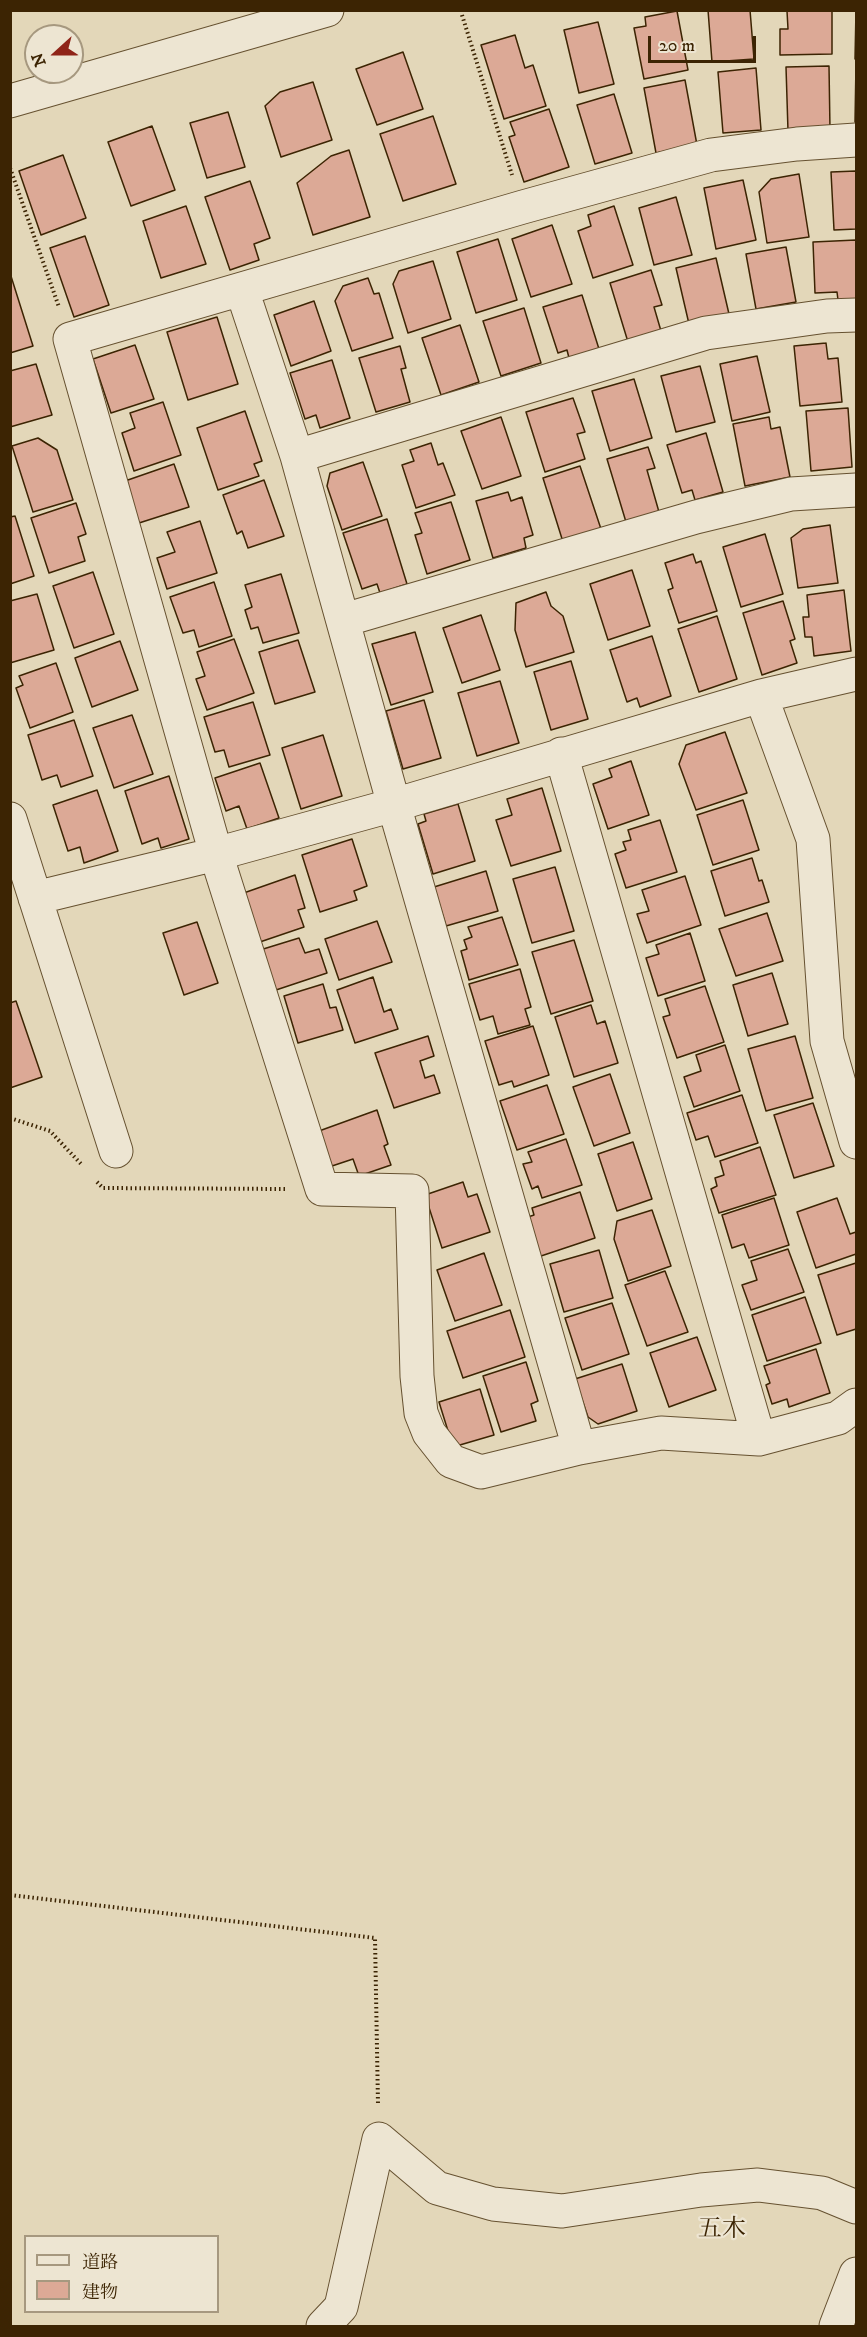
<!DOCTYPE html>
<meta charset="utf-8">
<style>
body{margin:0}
#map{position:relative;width:867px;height:2337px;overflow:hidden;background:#e3d7b9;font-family:"IM FELL DW Pica","Noto Serif JP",serif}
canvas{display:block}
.frame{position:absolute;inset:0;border:12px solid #3c2403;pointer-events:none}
.legend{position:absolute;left:24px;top:2235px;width:195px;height:78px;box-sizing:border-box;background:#ede5d2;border:2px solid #a6987f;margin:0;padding:8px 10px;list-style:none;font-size:18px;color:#3c2403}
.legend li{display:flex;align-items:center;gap:12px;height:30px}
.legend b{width:30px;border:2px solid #a6987f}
.north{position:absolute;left:24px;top:24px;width:60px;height:60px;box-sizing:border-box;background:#ede5d2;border:2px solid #a6987f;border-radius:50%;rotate:249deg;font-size:16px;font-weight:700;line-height:24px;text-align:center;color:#3c2403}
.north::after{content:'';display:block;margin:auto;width:21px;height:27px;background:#8f2418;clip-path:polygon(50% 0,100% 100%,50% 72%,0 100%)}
.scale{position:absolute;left:648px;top:36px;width:108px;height:27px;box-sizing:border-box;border:3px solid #3c2403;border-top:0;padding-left:8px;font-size:18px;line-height:21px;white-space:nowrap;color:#3c2403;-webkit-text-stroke:4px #ede5d2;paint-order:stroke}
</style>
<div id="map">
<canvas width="867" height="2337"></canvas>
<div class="frame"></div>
<ul class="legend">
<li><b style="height:8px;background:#ede5d2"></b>道路</li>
<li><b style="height:16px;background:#dca996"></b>建物</li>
</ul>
<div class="north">N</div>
<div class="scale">20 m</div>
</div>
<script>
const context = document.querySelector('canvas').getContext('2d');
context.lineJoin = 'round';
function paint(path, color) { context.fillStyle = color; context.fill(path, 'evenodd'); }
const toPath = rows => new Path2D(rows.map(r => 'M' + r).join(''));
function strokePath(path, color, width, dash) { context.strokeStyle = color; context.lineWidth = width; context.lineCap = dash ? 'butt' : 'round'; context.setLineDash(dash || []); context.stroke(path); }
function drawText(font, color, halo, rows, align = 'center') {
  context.font = font + ' "IM FELL DW Pica","Noto Serif JP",serif'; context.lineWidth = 4.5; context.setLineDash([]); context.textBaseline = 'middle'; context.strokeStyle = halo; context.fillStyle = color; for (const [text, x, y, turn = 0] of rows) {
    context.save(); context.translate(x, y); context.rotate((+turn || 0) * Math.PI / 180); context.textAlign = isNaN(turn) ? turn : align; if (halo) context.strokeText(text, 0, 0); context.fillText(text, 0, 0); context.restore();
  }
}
const building = toPath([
 [708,10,750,10,754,59,712,62,708,10],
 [832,10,832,54,780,55,780,29,788,29,787,11,832,10],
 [856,10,856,59,855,59,856,10],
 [677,11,688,70,644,79,634,28,646,26,645,17,677,11],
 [598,22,614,84,579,93,564,30,598,22],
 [515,35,525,68,533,65,546,106,504,119,481,45,515,35],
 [403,52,423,109,377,125,356,69,403,52],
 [856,63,856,122,855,122,856,63],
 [829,66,830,130,788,131,786,67,829,66],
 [756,68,761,130,723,133,718,72,756,68],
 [685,80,697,145,656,153,644,88,685,80],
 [313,82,332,140,281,157,265,106,280,92,313,82],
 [614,94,632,153,595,164,577,105,614,94],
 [549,109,569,167,524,182,509,137,515,135,510,122,549,109],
 [228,112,245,167,207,178,190,123,228,112],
 [433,116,456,184,403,201,380,134,433,116],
 [152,126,175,190,131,206,108,142,152,126],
 [349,150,370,217,313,235,297,183,331,156,349,150],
 [63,155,86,218,41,235,19,171,63,155],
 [856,171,856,229,834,230,831,172,856,171],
 [799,174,809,237,767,243,759,192,771,179,799,174],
 [743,180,756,240,716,249,704,188,743,180],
 [250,181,270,238,254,244,259,260,230,270,205,197,250,181],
 [676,197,692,255,654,265,639,208,676,197],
 [186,206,206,264,161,278,143,221,186,206],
 [614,206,633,265,593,278,578,231,591,226,588,215,614,206],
 [552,225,572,284,531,297,512,239,552,225],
 [85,236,109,305,74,317,50,248,85,236],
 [498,239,517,300,476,313,457,252,498,239],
 [856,240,856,299,838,300,837,292,815,293,813,242,856,240],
 [786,247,796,302,756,309,746,254,786,247],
 [716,258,729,314,689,324,676,268,716,258],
 [433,261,451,319,408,333,393,284,399,271,433,261],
 [651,270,662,305,654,307,661,331,628,342,610,283,651,270],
 [10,273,33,346,10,353,10,273],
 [368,278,374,294,379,293,393,338,352,351,335,301,343,286,368,278],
 [582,295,599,349,569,358,567,350,558,353,543,307,582,295],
 [314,301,331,351,291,366,274,315,314,301],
 [524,308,541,363,501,376,483,321,524,308],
 [217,317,238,384,188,400,167,332,217,317],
 [460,325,479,382,441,395,422,338,460,325],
 [826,343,828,359,838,358,842,402,800,406,794,346,826,343],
 [135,345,154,399,111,413,93,359,135,345],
 [400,346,406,368,401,369,410,402,376,412,359,358,400,346],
 [757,356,770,412,732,421,720,364,757,356],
 [332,360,350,418,320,428,316,415,305,419,290,373,332,360],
 [36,364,52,415,10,427,10,371,36,364],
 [700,366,715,422,676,432,661,376,700,366],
 [634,379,652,438,610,451,592,391,634,379],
 [573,398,585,432,577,434,585,459,545,472,526,412,573,398],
 [163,402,181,455,134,471,122,433,135,428,130,413,163,402],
 [848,408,852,467,811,471,806,411,848,408],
 [245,411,262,461,254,464,259,476,218,490,197,428,245,411],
 [501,417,521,476,482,489,461,431,501,417],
 [769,417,771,429,780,427,790,477,745,486,733,424,769,417],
 [706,433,723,492,695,500,692,490,682,493,667,445,706,433],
 [38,438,57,450,73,500,33,512,12,446,38,438],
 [431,443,438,465,443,463,455,495,416,508,402,465,414,461,410,450,431,443],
 [648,447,655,468,647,470,659,512,626,522,607,459,648,447],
 [363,462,382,516,342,530,327,486,330,473,363,462],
 [174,464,189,507,139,523,125,481,174,464],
 [580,466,601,529,563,542,543,478,580,466],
 [264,480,284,536,248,548,242,531,237,534,223,495,264,480],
 [508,492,511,501,522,497,533,535,524,538,526,548,493,558,476,501,508,492],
 [451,502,470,560,427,574,415,535,422,533,415,513,451,502],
 [76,503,86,534,78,537,85,561,49,573,31,518,76,503],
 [15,516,34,576,10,584,10,517,15,516],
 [387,519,407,584,380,593,377,584,362,589,343,533,387,519],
 [200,521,217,573,167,589,157,558,175,552,167,532,200,521],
 [830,525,838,583,798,588,791,538,803,529,830,525],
 [765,534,783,594,741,607,723,547,765,534],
 [693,554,696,563,701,561,717,611,679,623,668,590,673,588,665,563,693,554],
 [632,570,650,626,608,640,590,584,632,570],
 [93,572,114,634,74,648,53,586,93,572],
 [281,574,299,633,263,643,258,627,251,629,245,610,252,607,245,585,281,574],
 [214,582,232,636,199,647,194,630,183,633,170,597,214,582],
 [844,590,851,651,814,656,812,637,805,637,803,617,809,617,807,595,844,590],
 [546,592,551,606,563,616,574,652,526,667,515,630,516,603,546,592],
 [37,594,54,650,10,663,10,601,37,594],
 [783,601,795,639,790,641,797,663,762,675,743,613,783,601],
 [481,615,500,670,462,683,443,628,481,615],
 [717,616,737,679,699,692,678,629,717,616],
 [415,632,433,692,391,705,372,644,415,632],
 [652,636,671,696,640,707,637,698,627,702,610,650,652,636],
 [234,639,254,693,207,710,196,679,205,676,197,652,234,639],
 [298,640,315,692,275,704,259,652,298,640],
 [120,641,138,690,92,707,75,658,120,641],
 [571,661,588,719,551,730,534,672,571,661],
 [56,663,73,712,30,728,16,688,23,685,19,676,56,663],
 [500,681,519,743,477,756,458,693,500,681],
 [424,700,441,758,403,769,386,711,424,700],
 [253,702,270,755,229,767,224,750,215,752,204,717,253,702],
 [132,715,153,774,114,788,93,728,132,715],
 [74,720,93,776,61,787,57,775,42,780,28,735,74,720],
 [725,732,747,793,696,810,679,764,686,745,725,732],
 [323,735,342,796,301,809,282,748,323,735],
 [631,761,649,815,608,829,593,784,612,777,609,769,631,761],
 [260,763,279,818,247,829,239,806,226,811,215,778,260,763],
 [169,776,189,839,161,848,158,838,142,844,125,791,169,776],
 [542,788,561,851,511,866,496,820,512,815,507,799,542,788],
 [97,790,118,851,84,863,80,847,68,851,53,805,97,790],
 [743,800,759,850,713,865,697,815,743,800],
 [458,804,475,861,433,874,418,824,426,821,424,814,458,804],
 [660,820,677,872,626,888,615,854,626,850,623,842,631,840,628,830,660,820],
 [352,839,367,886,354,891,357,900,320,912,302,855,352,839],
 [752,858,759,881,762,880,769,902,725,916,711,871,752,858],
 [555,867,574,931,532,943,513,879,555,867],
 [486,871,498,911,446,926,434,887,486,871],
 [295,875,305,908,298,910,304,927,254,944,238,895,295,875],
 [685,876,701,925,647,943,637,914,649,911,642,890,685,876],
 [767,913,783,961,736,976,719,929,767,913],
 [502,917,518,965,469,980,461,951,467,949,464,940,472,937,468,927,502,917],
 [377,921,392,962,339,980,325,939,377,921],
 [197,922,218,983,184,995,163,933,197,922],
 [690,933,705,981,658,996,646,958,659,954,656,945,690,933],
 [299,938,305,953,319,949,327,973,273,991,260,950,299,938],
 [574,940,593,1001,551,1014,532,952,574,940],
 [520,969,531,1007,525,1009,530,1025,498,1034,493,1016,480,1020,469,984,520,969],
 [772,973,788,1024,748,1036,733,985,772,973],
 [373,977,384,1012,391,1009,398,1029,355,1043,337,990,373,977],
 [323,984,330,1008,336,1007,343,1030,298,1043,284,996,323,984],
 [705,986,724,1042,677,1058,663,1017,670,1015,665,999,705,986],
 [16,1001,42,1077,10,1088,10,1003,16,1001],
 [591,1005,597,1024,605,1021,618,1063,574,1077,555,1017,591,1005],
 [533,1026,549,1075,514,1087,512,1081,499,1085,485,1041,533,1026],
 [428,1036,434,1056,420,1061,425,1078,434,1075,440,1093,394,1108,375,1053,428,1036],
 [795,1036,813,1098,766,1111,748,1049,795,1036],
 [725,1045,740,1091,694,1107,684,1077,701,1071,696,1055,725,1045],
 [610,1074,630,1133,594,1146,573,1087,610,1074],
 [547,1085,564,1134,517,1150,500,1101,547,1085],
 [742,1095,758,1143,715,1157,708,1136,696,1140,687,1113,742,1095],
 [813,1103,834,1166,794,1178,774,1115,813,1103],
 [377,1110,388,1144,384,1146,391,1165,359,1176,353,1159,332,1166,319,1131,377,1110],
 [566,1139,582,1185,542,1198,538,1186,532,1189,523,1164,532,1162,528,1152,566,1139],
 [633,1142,652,1199,617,1211,598,1154,633,1142],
 [760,1147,776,1195,719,1213,711,1189,717,1186,715,1178,724,1175,720,1161,760,1147],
 [463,1182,468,1197,477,1194,490,1232,442,1248,425,1195,463,1182],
 [580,1192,595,1238,538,1257,525,1218,534,1215,532,1208,580,1192],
 [774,1198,789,1245,749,1258,744,1244,732,1248,722,1215,774,1198],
 [837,1198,850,1234,856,1232,856,1254,816,1268,797,1212,837,1198],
 [652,1210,671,1266,628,1281,614,1239,617,1221,652,1210],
 [788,1249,804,1292,751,1310,742,1285,757,1280,751,1261,788,1249],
 [599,1250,613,1298,564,1312,550,1264,599,1250],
 [484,1253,502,1305,455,1321,437,1270,484,1253],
 [856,1263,856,1329,837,1335,818,1275,856,1263],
 [665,1271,688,1332,647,1346,625,1285,665,1271],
 [805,1297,821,1343,767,1361,752,1315,805,1297],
 [612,1303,629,1354,582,1370,565,1318,612,1303],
 [510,1310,525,1357,463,1378,447,1331,510,1310],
 [697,1337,716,1390,669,1407,650,1353,697,1337],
 [816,1349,830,1393,789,1407,787,1399,772,1404,766,1385,770,1383,764,1366,816,1349],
 [526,1362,538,1401,531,1404,536,1421,501,1432,483,1376,526,1362],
 [622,1364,637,1411,598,1424,588,1417,575,1379,622,1364],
 [480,1389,494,1435,453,1447,439,1402,480,1389]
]);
paint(building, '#dca996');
strokePath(building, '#3c2403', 1.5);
const minor = toPath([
 [10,101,327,10],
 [856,140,797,144,711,155,523,207,70,339,216,854,322,1189,412,1191,417,1376,421,1413,429,1433,451,1461,481,1472,579,1448,661,1433,759,1439,838,1418,856,1405],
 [242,290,297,456,394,805,579,1448],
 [297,456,706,333,827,316,856,315],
 [344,620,696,517,791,494,856,490],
 [761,696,813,839,827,1041,856,1142],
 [561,754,759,1439],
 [10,819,116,1151],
 [35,898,216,854,394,805,761,696,856,674],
 [323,2326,341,2307,379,2139,437,2188,493,2204,562,2211,701,2190,758,2185,822,2193,856,2207],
 [836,2326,856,2274]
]);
strokePath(minor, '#665130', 35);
strokePath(toPath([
 [462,15,512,175],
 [10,168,59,307],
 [10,1118,50,1131,82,1165],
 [97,1182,103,1188,285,1189],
 [10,1895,375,1938,378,2104]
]), '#3c2403', 4, [1.5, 3]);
strokePath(minor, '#ede5d2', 33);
drawText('24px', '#3c2403', '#ede5d2', [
 ["五木",722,2231]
]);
</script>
